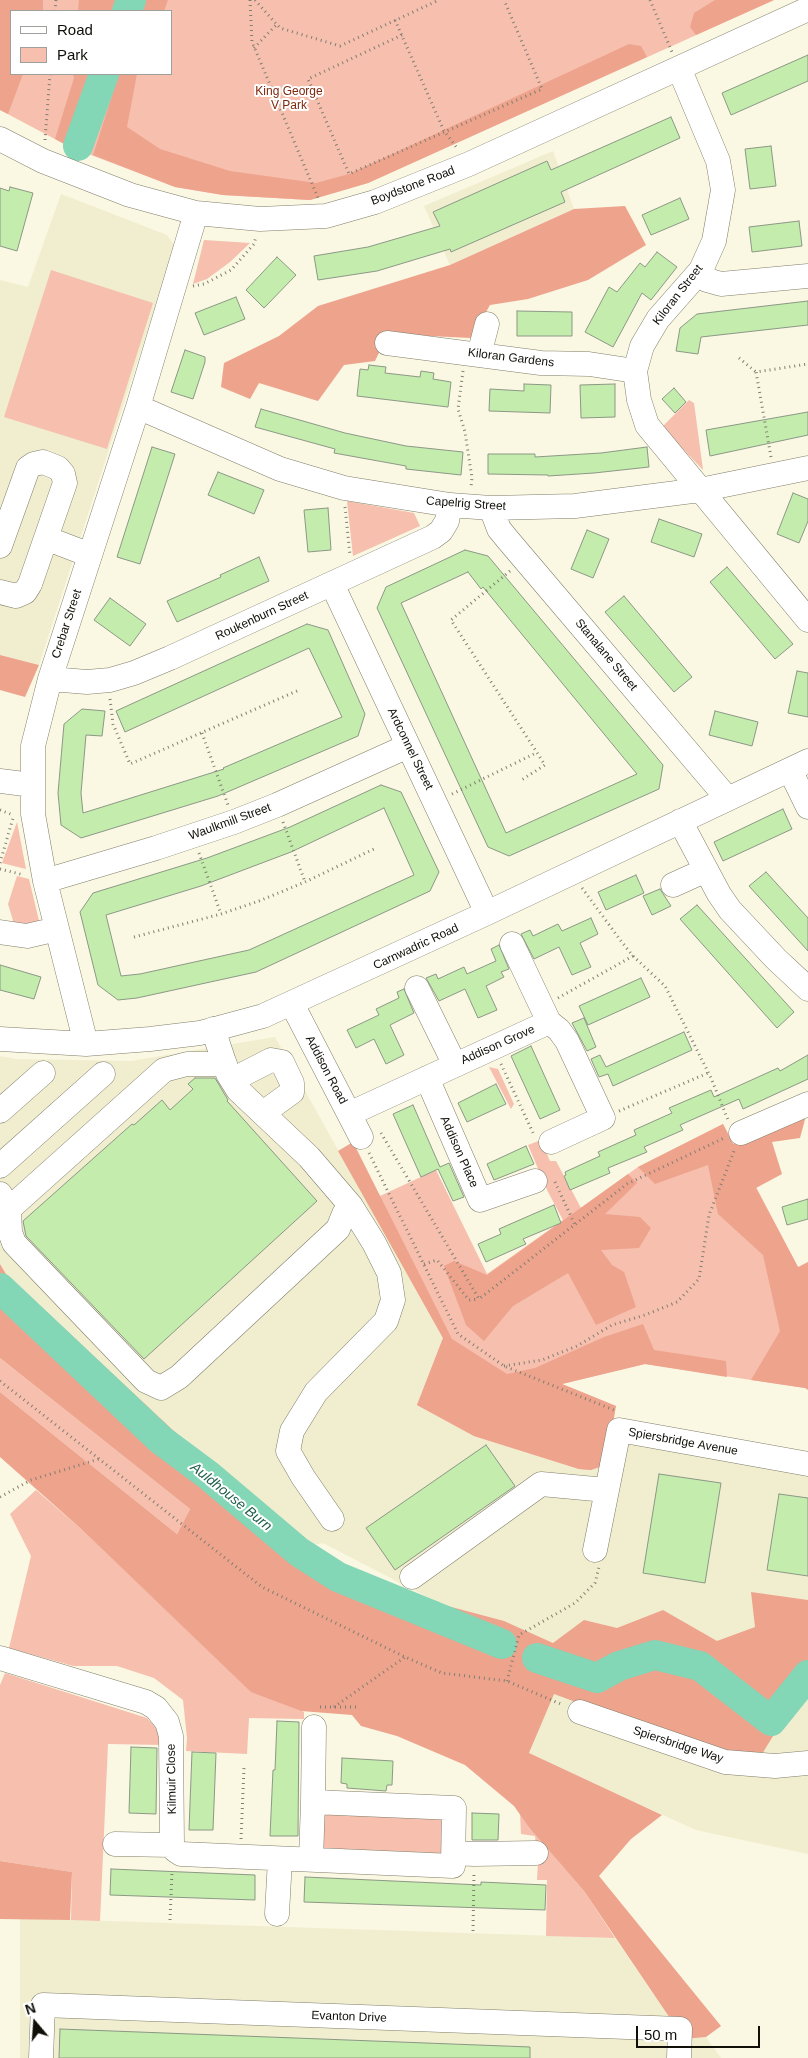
<!DOCTYPE html>
<style>
body{margin:0}
#map{position:relative;width:808px;height:2058px;overflow:hidden;background:#faf7e2;font-family:Helvetica,sans-serif}
canvas{display:block}
.legend{position:absolute;left:10px;top:10px;width:162px;height:65px;box-sizing:border-box;background:#fff;border:1px solid #9f9f9c;margin:0;padding:6px 9px;list-style:none;font-size:15px;color:#100f08}
.legend li{display:flex;align-items:center;gap:10px;height:25px}
.legend b{width:25px;border:1px solid #9f9f9c}
.north{position:absolute;left:10px;top:1998px;width:50px;height:50px;-webkit-text-stroke:4px #fff;paint-order:stroke;rotate:342deg;font-size:14px;font-weight:700;line-height:20px;text-align:center;color:#100f08}
.north::after{content:'';display:block;margin:auto;width:18px;height:22px;background:#100f08;clip-path:polygon(50% 0,100% 100%,50% 72%,0 100%)}
.scale{position:absolute;left:636px;top:2026px;width:124px;height:22px;box-sizing:border-box;border:2px solid #100f08;border-top:0;padding-left:6px;font-size:15px;line-height:18px;white-space:nowrap;color:#100f08;-webkit-text-stroke:4px #fff;paint-order:stroke}
</style>
<div id="map">
<canvas width="808" height="2058"></canvas>
<ul class="legend">
<li><b style="height:6px;background:#fff"></b>Road</li>
<li><b style="height:14px;background:#f6bfae"></b>Park</li>
</ul>
<div class="north">N</div>
<div class="scale">50 m</div>
</div>
<script>
const context = document.querySelector('canvas').getContext('2d');
context.lineJoin = 'round';
function paint(path, color) { context.fillStyle = color; context.fill(path, 'evenodd'); }
const toPath = rows => new Path2D(rows.map(r => 'M' + r).join(''));
function strokePath(path, color, width, dash) { context.strokeStyle = color; context.lineWidth = width; context.lineCap = dash ? 'butt' : 'round'; context.setLineDash(dash || []); context.stroke(path); }
function drawText(font, color, halo, rows, align = 'center') {
  context.font = font + ' Helvetica,sans-serif'; context.lineWidth = 4; context.setLineDash([]); context.textBaseline = 'middle'; context.strokeStyle = halo; context.fillStyle = color; for (const [text, x, y, turn = 0] of rows) {
    context.save(); context.translate(x, y); context.rotate((+turn || 0) * Math.PI / 180); context.textAlign = isNaN(turn) ? turn : align; if (halo) context.strokeText(text, 0, 0); context.fillText(text, 0, 0); context.restore();
  }
}
paint(toPath([
 [553,151,574,209,450,265,424,206],
 [61,194,167,235,175,246,39,665,0,655,0,280,28,287],
 [275,1037,443,1338,417,1405,616,1432,808,1466,808,1854,696,1830,529,1754,553,1694,544,1663,433,1600,323,1543,299,1548,6,1274,0,1264,0,1056,16,1059,131,1061],
 [20,1918,615,1938,684,2039,706,2037,721,2058,20,2058]
]), '#f1eed0');
paint(toPath([
 [0,0,774,0,368,183,310,200,223,195,175,187,70,147,0,110],
 [11,11,171,11,171,74,11,74],
 [204,240,250,243,230,262,207,279,193,284],
 [51,270,153,303,107,449,4,417],
 [689,400,694,403,703,470,662,427],
 [347,501,414,513,420,526,353,556],
 [17,822,26,869,2,863],
 [17,876,29,879,39,921,15,927,8,904],
 [489,1067,498,1069,514,1104,511,1109],
 [723,1124,808,1286,808,1369,805,1388,645,1364,562,1384,616,1406,591,1470,579,1469,474,1436,417,1405,443,1338,367,1202,436,1170,487,1274,563,1220,548,1192,528,1145,541,1140,550,1161,556,1161,581,1208,638,1167],
 [0,1358,190,1509,177,1534,0,1392],
 [36,1490,79,1527,251,1691,304,1712,304,1719,249,1718,247,1754,186,1751,187,1738,183,1700,154,1678,117,1666,73,1666,9,1648,31,1556,10,1514],
 [5,1673,147,1718,158,1730,164,1745,108,1744,100,1921,71,1920,72,1872,0,1861,0,1685],
 [324,1811,444,1814,447,1854,323,1854,320,1816],
 [520,1812,531,1830,584,1891,615,1938,546,1936,547,1880,537,1880,538,1863,535,1836,521,1834]
]), '#f6bfae');
paint(toPath([
 [0,0,43,0,43,11,11,11,11,74,23,74,8,114,0,110],
 [79,0,122,0,118,11,78,11],
 [142,0,168,0,164,11,139,11],
 [715,0,774,0,696,35,690,27,694,13],
 [629,44,641,46,647,57,368,183,310,200,223,195,175,187,93,155,119,74,137,74,127,127,160,149,230,171,316,183,349,174],
 [73,74,96,74,70,147,55,139,74,78],
 [625,206,646,245,588,280,528,299,490,305,471,338,388,334,375,361,344,365,318,401,259,383,250,399,221,387,224,363,279,336,318,306,450,265,574,209],
 [0,655,39,665,25,697,0,690],
 [807,1112,800,1138,772,1142,782,1174,756,1188,798,1267,808,1262,808,1390,805,1388,751,1380,780,1331,763,1255,718,1214,708,1165,655,1184,638,1167,723,1124,733,1144],
 [353,1142,452,1339,507,1374,535,1368,604,1337,643,1324,654,1350,726,1361,727,1377,645,1364,562,1384,616,1406,606,1465,591,1470,579,1469,474,1436,417,1405,443,1338,338,1151],
 [628,1174,637,1183,605,1214,640,1217,651,1228,639,1248,601,1250,612,1265,624,1272,636,1307,596,1325,568,1273,513,1306,484,1341,466,1325,444,1266,454,1261,487,1275],
 [0,1264,6,1274,299,1548,429,1601,504,1621,553,1643,584,1620,617,1628,663,1610,717,1641,755,1627,751,1592,808,1600,808,1683,805,1684,762,1754,703,1749,554,1694,529,1753,662,1815,631,1839,599,1876,721,2026,706,2037,684,2039,584,1891,531,1830,514,1806,465,1765,397,1736,361,1726,352,1715,301,1711,251,1692,79,1527,0,1457,0,1392,177,1534,190,1509,0,1358],
 [0,1861,72,1872,70,1920,0,1919]
]), '#eea38d');
strokePath(toPath([
 [127,11,131,0],
 [78,146,104,74],
 [0,1288,161,1440,208,1475,299,1552,338,1577,502,1644],
 [537,1658,597,1678,619,1666,655,1655,700,1666,771,1721,808,1675]
]), '#83d6b6', 30);
const building = toPath([
 [808,55,808,81,731,115,722,93,808,55],
 [671,117,680,138,561,192,565,202,451,252,450,249,377,271,318,280,314,256,368,247,440,226,433,212,547,161,551,170,671,117],
 [771,146,776,186,750,189,745,149,771,146],
 [10,187,33,193,17,251,0,246,0,188,9,191,10,187],
 [680,198,689,219,651,235,642,215,680,198],
 [799,221,802,246,752,252,749,227,799,221],
 [657,252,677,267,651,300,642,293,613,347,585,332,609,287,617,292,640,263,645,267,657,252],
 [277,257,296,275,264,308,246,290,277,257],
 [236,297,245,319,204,335,195,313,236,297],
 [808,301,808,325,701,337,698,354,676,351,680,328,697,314,808,301],
 [517,311,572,312,572,336,517,336,517,311],
 [185,350,205,357,205,362,193,399,171,392,185,350],
 [369,365,386,367,385,373,420,377,421,371,434,373,433,379,451,382,448,407,357,396,360,369,368,370,369,365],
 [524,384,551,385,550,413,489,411,490,389,524,391,524,384],
 [615,384,615,417,581,418,580,385,615,384],
 [674,388,686,402,675,413,662,399,674,388],
 [261,409,345,433,406,446,463,452,461,475,406,469,406,466,334,453,335,449,255,427,261,409],
 [808,412,808,435,710,456,706,430,808,412],
 [152,447,175,454,140,564,117,557,152,447],
 [647,447,649,467,594,473,548,476,548,475,488,474,488,454,535,454,535,457,601,453,647,447],
 [218,472,264,490,254,514,208,495,218,472],
 [793,493,808,499,808,521,799,543,777,534,793,493],
 [328,508,331,550,308,552,304,510,328,508],
 [659,519,702,534,694,557,651,542,659,519],
 [587,530,609,539,593,578,571,569,587,530],
 [465,550,488,556,663,765,659,789,509,856,488,847,377,608,386,587,465,550],
 [468,572,481,589,483,587,637,774,506,833,401,603,468,572],
 [259,557,269,581,177,622,167,601,221,577,220,575,259,557],
 [727,567,793,644,775,659,710,582,727,567],
 [624,596,692,677,674,692,605,612,624,596],
 [110,598,146,624,130,646,94,620,110,598],
 [307,624,328,630,365,714,358,736,218,796,81,838,61,825,58,793,64,724,82,709,105,711,102,736,86,735,81,793,83,813,224,769,223,768,342,717,309,648,125,732,116,711,307,624],
 [797,671,808,673,808,717,788,713,797,671],
 [715,711,758,722,752,746,709,735,715,711],
 [381,785,401,792,439,872,430,891,256,972,137,998,118,1000,98,985,80,912,93,893,207,858,290,827,381,785],
 [384,808,414,875,249,950,140,974,121,976,106,915,201,886,291,852,384,808],
 [783,809,792,829,723,861,714,842,783,809],
 [766,872,808,918,808,951,749,886,766,872],
 [636,875,644,893,606,910,598,892,636,875],
 [660,889,671,906,652,915,643,896,660,889],
 [697,905,794,1012,777,1028,680,919,697,905],
 [591,918,598,934,580,943,591,967,572,975,559,947,534,959,521,934,530,930,533,936,558,924,562,931,591,918],
 [499,945,509,969,501,972,504,977,486,986,497,1010,478,1018,465,989,439,1001,426,978,436,974,438,979,464,967,467,974,496,961,491,949,499,945],
 [0,965,41,977,34,999,0,990,0,965],
 [641,978,650,997,588,1025,579,1006,641,978],
 [404,989,414,1013,390,1025,404,1055,386,1064,374,1039,356,1048,347,1030,379,1015,376,1009,399,998,397,992,404,989],
 [584,1018,596,1047,587,1051,572,1023,584,1018],
 [684,1032,692,1050,613,1086,608,1074,599,1077,591,1059,600,1055,606,1067,684,1032],
 [531,1046,560,1110,540,1119,511,1056,531,1046],
 [808,1055,808,1079,743,1109,739,1099,680,1125,683,1130,644,1147,647,1152,608,1168,610,1173,570,1190,564,1176,566,1175,565,1172,600,1156,598,1152,636,1135,634,1130,672,1113,669,1108,711,1090,714,1097,778,1068,780,1071,808,1055],
 [195,1078,215,1078,228,1100,227,1101,317,1201,144,1359,26,1236,23,1221,132,1124,134,1125,162,1100,170,1110,193,1089,188,1084,195,1078],
 [496,1084,506,1104,467,1122,458,1103,496,1084],
 [413,1105,440,1167,449,1163,464,1197,453,1201,438,1169,421,1177,393,1114,413,1105],
 [526,1146,534,1164,494,1180,487,1164,526,1146],
 [808,1199,808,1219,787,1225,782,1207,808,1199],
 [554,1205,561,1223,523,1239,526,1244,486,1262,478,1244,501,1234,499,1229,554,1205],
 [486,1445,515,1486,395,1570,366,1528,486,1445],
 [659,1474,721,1483,705,1583,643,1573,659,1474],
 [779,1494,808,1498,808,1576,767,1570,779,1494],
 [277,1721,299,1722,298,1836,270,1836,273,1770,275,1770,277,1721],
 [131,1747,157,1748,156,1814,129,1813,131,1747],
 [192,1752,216,1753,213,1830,189,1830,192,1752],
 [342,1758,393,1761,392,1785,387,1785,386,1791,347,1788,347,1784,341,1783,342,1758],
 [472,1813,499,1814,498,1840,472,1840,472,1813],
 [111,1869,255,1875,255,1900,110,1895,111,1869],
 [305,1877,481,1885,481,1882,546,1885,545,1910,304,1902,305,1877],
 [60,2029,530,2047,530,2058,59,2058,60,2029]
]);
paint(building, '#c3ecad');
strokePath(building, '#8c9886', 1);
const minor = toPath([
 [679,68,718,161,723,190,714,241,701,270,658,319,642,346,635,371,639,400,647,425,808,620],
 [0,139,43,161,130,195,196,213,260,219,326,216,375,202,469,164,808,9],
 [701,270,707,280,721,284,808,276],
 [387,343,541,363,589,364,635,371],
 [479,355,487,324],
 [138,407,280,469,344,488,450,505,491,508,575,506,700,490,808,468],
 [491,508,499,529,508,540,727,798],
 [47,537,56,542,90,555],
 [0,546,28,468,34,464,43,462,58,468,63,474,65,483,30,584,25,592,16,596,0,592],
 [332,584,487,913],
 [50,679,87,682,110,680,134,673,170,658,433,537,441,531,447,521,450,505],
 [790,770,808,807],
 [0,781,32,785],
 [680,821,719,894,730,910,776,959,808,989],
 [45,881,156,848,234,822,277,805,408,746],
 [673,885,706,870],
 [0,932,27,936,57,929],
 [512,944,549,1022],
 [417,988,455,1065],
 [292,1004,361,1137],
 [213,1029,228,1074,238,1090,309,1157,351,1206,374,1243,389,1273,393,1300,386,1321,316,1392,292,1431,288,1451,303,1477,332,1519],
 [0,1039,86,1044,150,1039,200,1033,263,1016,487,913,808,761],
 [86,1044,45,881,33,814,33,746,50,679,138,407,196,213],
 [427,1078,480,1200,535,1181],
 [232,1080,271,1060,282,1062,292,1083,292,1092,263,1113],
 [0,1111,43,1073],
 [349,1114,549,1022,559,1030,567,1041,603,1118,551,1142],
 [741,1133,808,1104],
 [0,1166,103,1074],
 [0,1194,9,1209,10,1232,14,1243,146,1381,161,1388,179,1377,338,1229,344,1214,351,1206],
 [9,1209,164,1070,187,1064,225,1064],
 [595,1550,619,1430,808,1464],
 [412,1577,541,1484,606,1490],
 [0,1658,146,1702,156,1708,167,1722,171,1736,172,1845,175,1850,181,1854,453,1866,454,1808,313,1802,311,1859],
 [580,1712,725,1762,775,1766,808,1763],
 [313,1802,314,1727],
 [115,1844,172,1845],
 [454,1853,474,1854,536,1853],
 [277,1914,280,1859],
 [41,2058,43,2005,680,2029,679,2058]
]);
strokePath(minor, '#807e6a', 25);
strokePath(toPath([
 [250,0,252,42,318,198],
 [255,0,280,28,340,46,439,0],
 [650,0,672,52],
 [55,11,56,0],
 [395,20,444,131,457,148],
 [402,35,308,79,349,174,542,89,504,0],
 [254,48,277,24],
 [45,140,50,74],
 [193,286,204,284,231,270,254,244,256,237],
 [739,358,756,372],
 [463,371,458,409,465,432,472,478,471,487],
 [771,457,756,372,808,364],
 [345,507,350,555],
 [510,571,451,620,545,765,520,781],
 [110,699,113,724,130,764,299,690],
 [202,733,228,805],
 [452,794,536,753],
 [0,810,13,815],
 [283,822,305,882],
 [199,853,221,914],
 [0,863,13,818],
 [0,869,24,875],
 [134,937,221,914,259,901,305,882,376,848],
 [633,956,665,986,711,1078,728,1120],
 [558,998,633,956,621,941,582,888],
 [501,1064,534,1135],
 [619,1111,708,1073],
 [381,1133,479,1299,627,1184,724,1138],
 [369,1153,458,1334,504,1366,614,1410],
 [555,1182,575,1225],
 [424,1264,437,1260,469,1300,479,1299],
 [504,1366,542,1360,577,1346,612,1325,645,1315,677,1302,699,1279,709,1215,734,1151],
 [0,1381,262,1587,405,1657,442,1673,507,1681,563,1705],
 [0,1497,31,1480,99,1459],
 [507,1681,519,1635,575,1603,595,1583,599,1567],
 [320,1707,360,1707],
 [334,1707,405,1657],
 [241,1839,244,1768],
 [170,1920,172,1871],
 [473,1931,474,1873]
]), '#817f71', 3, [1, 4]);
strokePath(minor, '#fff', 24);
drawText('12px', '#7e280c', '#fff', [
 ["King George",289,92],
 ["V Park",289,106]
]);
drawText('12px', '#100f08', '#fff', [
 ["Boydstone Road",413,186,-21],
 ["Kiloran Street",678,295,-52],
 ["Kiloran Gardens",511,358,7],
 ["Capelrig Street",466,504,4],
 ["Roukenburn Street",262,616,-25],
 ["Crebar Street",67,624,-72],
 ["Stanalane Street",606,655,50],
 ["Ardconnel Street",410,749,64],
 ["Waulkmill Street",230,822,-20],
 ["Carnwadric Road",416,947,-25],
 ["Addison Grove",498,1045,-24],
 ["Addison Road",326,1070,62],
 ["Addison Place",459,1152,66],
 ["Spiersbridge Avenue",683,1442,10],
 ["Spiersbridge Way",678,1745,18],
 ["Kilmuir Close",172,1779,-91],
 ["Evanton Drive",349,2017,2]
]);
drawText('italic 14px', '#20604a', '#fff', [
 ["Auldhouse Burn",231,1497,39]
]);
</script>
